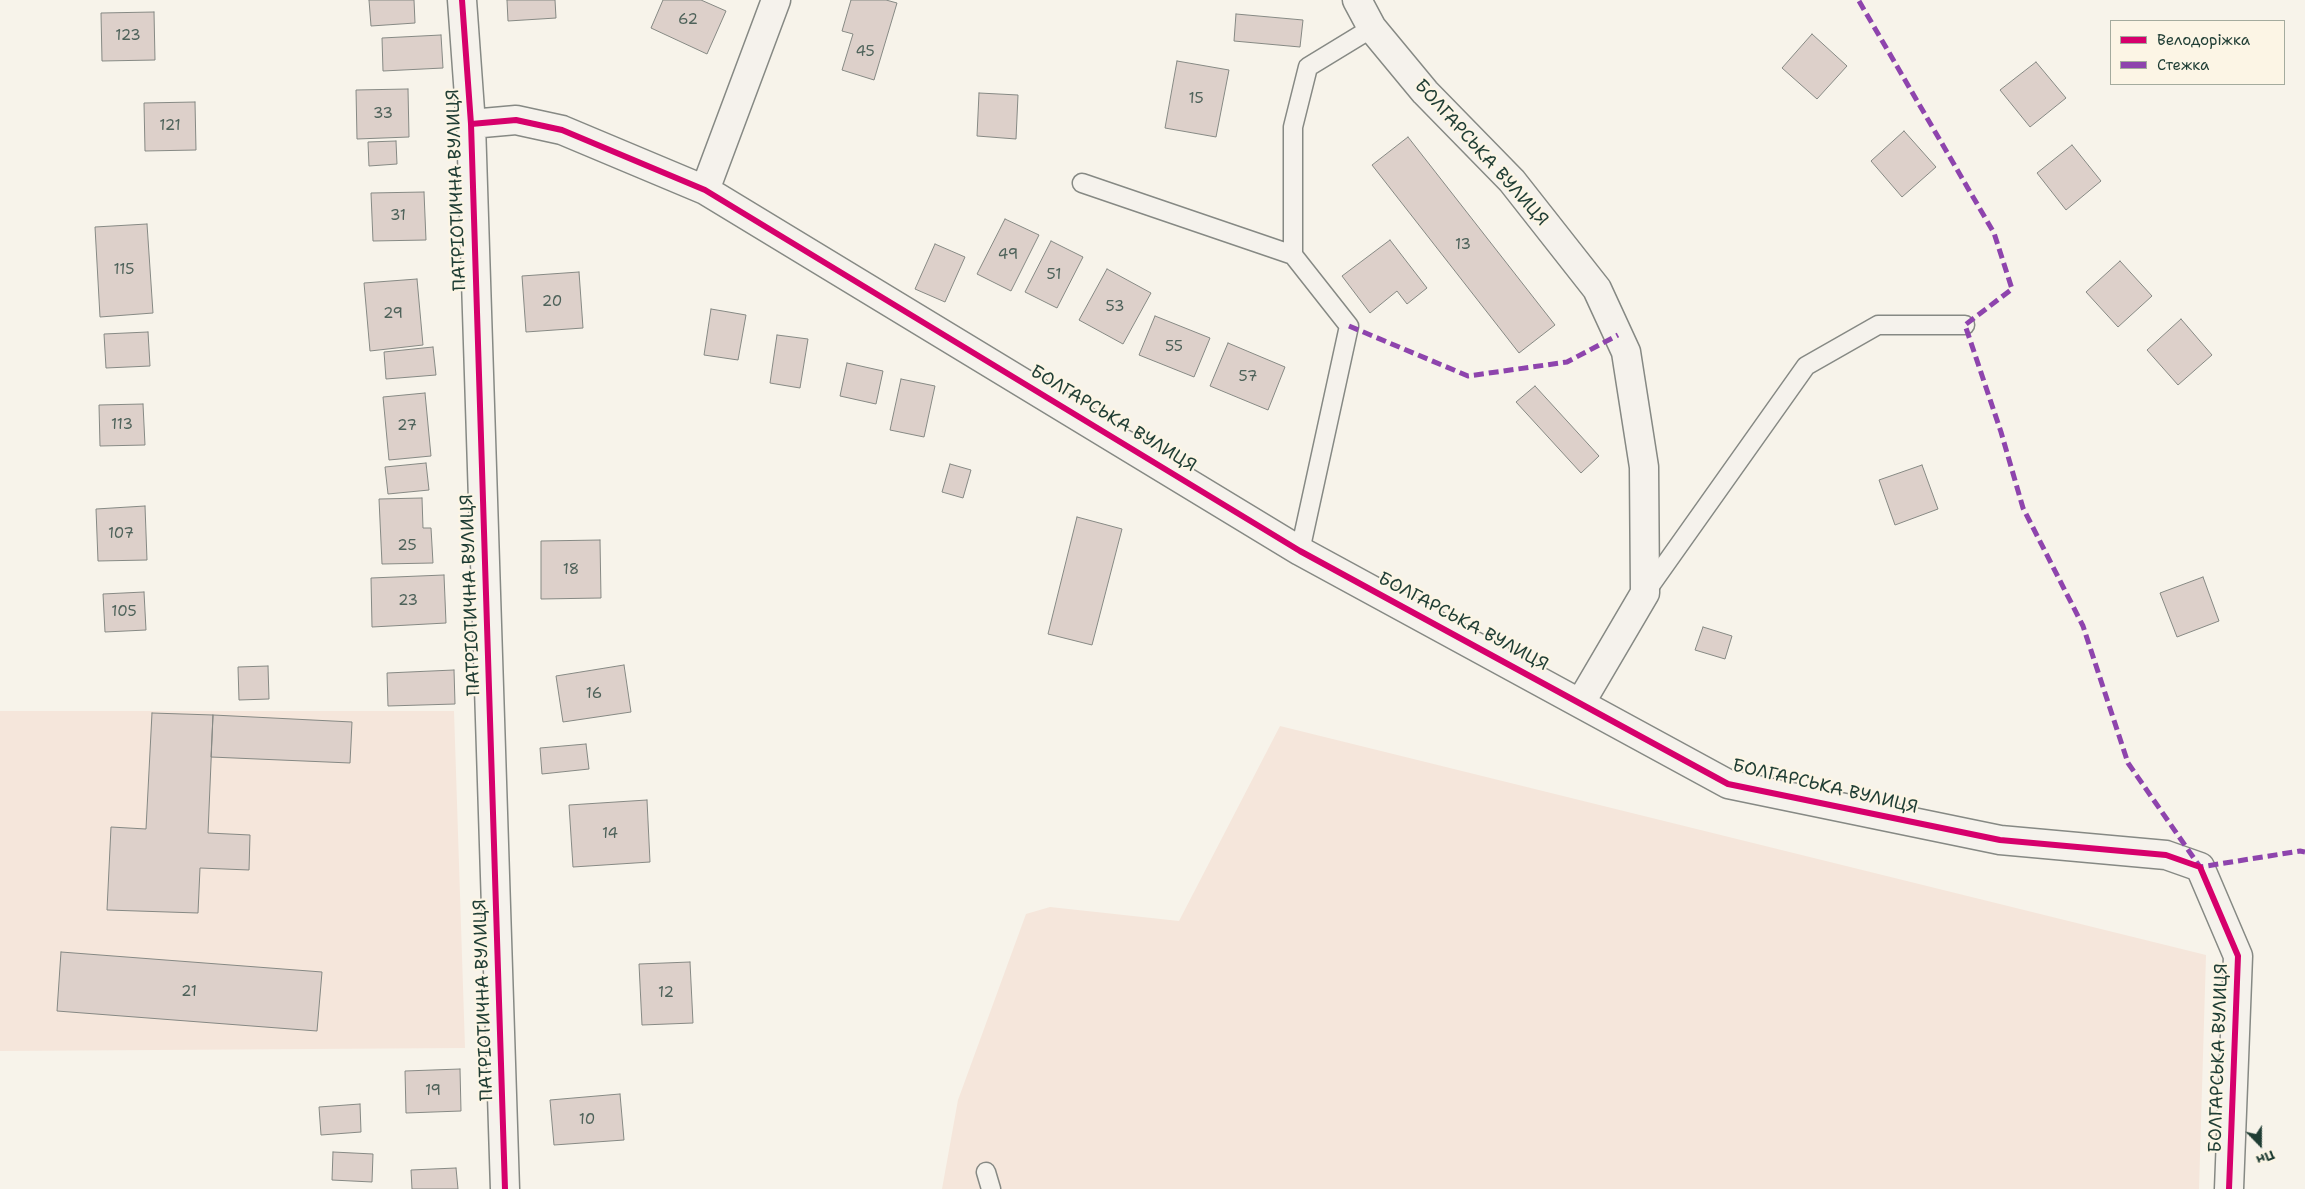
<!DOCTYPE html>
<meta charset="utf-8">
<style>
body{margin:0}
#map{position:relative;width:2305px;height:1189px;overflow:hidden;background:#f7f3ea;font-family:"Shantell Sans",sans-serif}
canvas{display:block}
.legend{position:absolute;left:2110px;top:20px;width:175px;height:65px;box-sizing:border-box;background:#fcf5e5;border:1px solid #a4ab9e;margin:0;padding:6px 9px;list-style:none;font-size:15px;color:#1f3d34}
.legend li{display:flex;align-items:center;gap:10px;height:25px}
.legend b{width:25px;border:1px solid #a4ab9e}
.north{position:absolute;left:2235px;top:1119px;width:50px;height:50px;-webkit-text-stroke:4px #fcf5e5;paint-order:stroke;rotate:158deg;font-size:14px;font-weight:700;line-height:20px;text-align:center;color:#1f3d34}
.north::after{content:'';display:block;margin:auto;width:18px;height:22px;background:#1f3d34;clip-path:polygon(50% 0,100% 100%,50% 72%,0 100%)}
</style>
<div id="map">
<canvas width="2305" height="1189"></canvas>
<ul class="legend">
<li><b style="height:6px;background:#d6006c"></b>Велодоріжка</li>
<li><b style="height:6px;background:#8e44ad"></b>Стежка</li>
</ul>
<div class="north">Пн</div>
</div>
<script>
const context = document.querySelector('canvas').getContext('2d');
context.lineJoin = 'round';
function paint(path, color) { context.fillStyle = color; context.fill(path, 'evenodd'); }
const toPath = rows => new Path2D(rows.map(r => 'M' + r).join(''));
function strokePath(path, color, width, dash) { context.strokeStyle = color; context.lineWidth = width; context.lineCap = dash ? 'butt' : 'round'; context.setLineDash(dash || []); context.stroke(path); }
function drawText(font, color, halo, rows, align = 'center') {
  context.font = font + ' "Shantell Sans",sans-serif'; context.lineWidth = 4.5; context.setLineDash([]); context.textBaseline = 'middle'; context.strokeStyle = halo; context.fillStyle = color; for (const [text, x, y, turn = 0] of rows) {
    context.save(); context.translate(x, y); context.rotate((+turn || 0) * Math.PI / 180); context.textAlign = isNaN(turn) ? turn : align; if (halo) context.strokeText(text, 0, 0); context.fillText(text, 0, 0); context.restore();
  }
}
paint(toPath([
 [0,711,454,711,465,1048,0,1051],
 [1280,726,2206,955,2199,1189,942,1189,958,1100,1026,914,1050,907,1179,921]
]), '#f5e6db');
const building = toPath([
 [369,0,414,0,415,23,371,26,369,0],
 [507,0,555,0,556,18,508,21,507,0],
 [663,0,701,0,726,11,707,54,651,28,663,0],
 [851,0,886,0,897,3,874,80,842,70,853,34,842,31,851,0],
 [154,12,155,60,102,61,101,13,154,12],
 [1236,14,1303,20,1300,47,1234,41,1236,14],
 [1812,34,1847,66,1817,99,1782,68,1812,34],
 [441,35,443,68,383,71,382,38,441,35],
 [1177,61,1229,70,1216,137,1165,128,1177,61],
 [2036,62,2066,98,2030,127,2000,90,2036,62],
 [408,89,409,137,357,139,356,90,408,89],
 [979,93,1018,95,1016,139,977,136,979,93],
 [195,102,196,150,145,151,144,103,195,102],
 [1904,131,1936,167,1902,197,1871,161,1904,131],
 [1408,137,1555,325,1519,353,1372,165,1408,137],
 [396,141,397,164,369,166,368,142,396,141],
 [2072,145,2101,181,2066,210,2037,173,2072,145],
 [424,192,426,240,373,241,371,193,424,192],
 [1005,219,1039,235,1011,291,977,274,1005,219],
 [147,224,153,313,100,317,95,227,147,224],
 [1390,240,1427,288,1407,304,1397,291,1370,313,1342,276,1390,240],
 [1051,241,1083,257,1057,308,1025,292,1051,241],
 [935,244,965,257,945,302,915,289,935,244],
 [2120,261,2152,296,2118,327,2086,292,2120,261],
 [1107,269,1151,293,1123,344,1079,320,1107,269],
 [579,272,583,328,526,332,522,276,579,272],
 [417,279,423,345,370,351,364,283,417,279],
 [711,309,746,315,738,360,704,355,711,309],
 [1155,316,1210,338,1194,377,1139,355,1155,316],
 [2181,319,2212,355,2178,385,2147,350,2181,319],
 [148,332,150,366,106,368,104,334,148,332],
 [777,335,808,339,800,388,770,383,777,335],
 [1228,343,1285,367,1268,410,1210,386,1228,343],
 [433,347,436,375,386,379,384,352,433,347],
 [847,363,883,371,876,404,840,396,847,363],
 [901,379,935,386,924,437,890,430,901,379],
 [1535,386,1599,456,1581,473,1516,402,1535,386],
 [425,393,431,456,389,460,383,397,425,393],
 [143,404,145,445,100,446,99,405,143,404],
 [426,463,429,490,388,494,385,467,426,463],
 [950,464,971,470,963,498,942,492,950,464],
 [1922,465,1938,509,1895,525,1879,480,1922,465],
 [422,498,423,528,431,528,433,563,382,564,379,499,422,498],
 [145,506,147,560,98,561,96,509,145,506],
 [1077,517,1122,529,1092,645,1048,634,1077,517],
 [600,540,601,598,541,599,541,541,600,540],
 [444,575,446,623,372,627,371,578,444,575],
 [2203,577,2219,621,2177,637,2160,593,2203,577],
 [144,592,146,630,105,632,103,594,144,592],
 [1703,627,1732,636,1725,659,1695,650,1703,627],
 [624,665,631,712,563,722,556,676,624,665],
 [268,666,269,699,239,700,238,667,268,666],
 [454,670,455,704,388,706,387,673,454,670],
 [152,713,213,715,208,833,250,835,249,870,200,868,198,913,107,910,111,827,146,829,152,713],
 [213,715,352,722,350,763,211,757,213,715],
 [586,744,589,769,542,774,540,748,586,744],
 [647,800,650,862,573,867,569,805,647,800],
 [61,952,322,972,317,1031,57,1011,61,952],
 [690,962,693,1023,642,1025,639,964,690,962],
 [460,1069,461,1111,406,1113,405,1071,460,1069],
 [620,1094,624,1140,554,1145,550,1100,620,1094],
 [360,1104,361,1132,321,1135,319,1107,360,1104],
 [333,1152,373,1154,372,1182,332,1180,333,1152],
 [456,1168,458,1189,412,1189,411,1170,456,1168]
]);
paint(building, '#ddd0ca');
strokePath(building, '#868984', 1);
const service = toPath([
 [1082,183,1293,255,1293,127,1308,67,1372,28],
 [1293,255,1349,326,1300,551],
 [1645,593,1806,366,1878,325,1965,325],
 [986,1172,991,1189]
]);
const minor = toPath([
 [462,0,471,124,505,1189],
 [1357,0,1372,28,1425,92,1512,181,1597,289,1626,352,1644,467,1645,593,1581,702],
 [471,124,516,120,562,130,705,190,1300,551,1728,784,2000,840,2166,855,2200,867,2238,956,2229,1189],
 [705,190,776,0]
]);
strokePath(service, '#868984', 21);
strokePath(minor, '#868984', 31);
strokePath(service, '#f5f2ec', 18);
strokePath(minor, '#f5f2ec', 28);
strokePath(toPath([
 [1859,1,1994,233,2012,289,1965,325,2001,432,2023,508,2083,626,2128,763,2200,867,2300,851,2305,852],
 [1349,326,1468,376,1567,362,1618,335]
]), '#8e44ad', 5, [10, 5]);
strokePath(toPath([
 [462,0,471,124,505,1189],
 [471,124,516,120,562,130,705,190,1300,551,1728,784,2000,840,2166,855,2200,867,2238,956,2229,1189]
]), '#d6006c', 6);
drawText('15px', '#4e625a', null, [
 ["62",688,20],
 ["123",128,36],
 ["45",865,52],
 ["15",1196,99],
 ["33",383,114],
 ["121",170,126],
 ["31",398,216],
 ["13",1463,245],
 ["49",1008,255],
 ["115",124,270],
 ["51",1054,275],
 ["20",552,302],
 ["53",1115,307],
 ["29",393,314],
 ["55",1174,347],
 ["57",1248,377],
 ["113",122,425],
 ["27",407,426],
 ["107",121,534],
 ["25",407,546],
 ["18",571,570],
 ["23",408,601],
 ["105",124,612],
 ["16",594,694],
 ["14",610,834],
 ["21",189,992],
 ["12",666,993],
 ["19",433,1091],
 ["10",587,1120]
]);
drawText('18px', '#1f3d34', '#fcf5e5', [
 ["БОЛГАРСЬКА ВУЛИЦЯ",1481,153,48],
 ["ПАТРІОТИЧНА ВУЛИЦЯ",457,190,-92],
 ["БОЛГАРСЬКА ВУЛИЦЯ",1113,419,31],
 ["ПАТРІОТИЧНА ВУЛИЦЯ",471,595,-92],
 ["БОЛГАРСЬКА ВУЛИЦЯ",1463,622,28],
 ["БОЛГАРСЬКА ВУЛИЦЯ",1825,787,13],
 ["ПАТРІОТИЧНА ВУЛИЦЯ",484,1000,-92],
 ["БОЛГАРСЬКА ВУЛИЦЯ",2219,1058,-88]
]);
</script>
